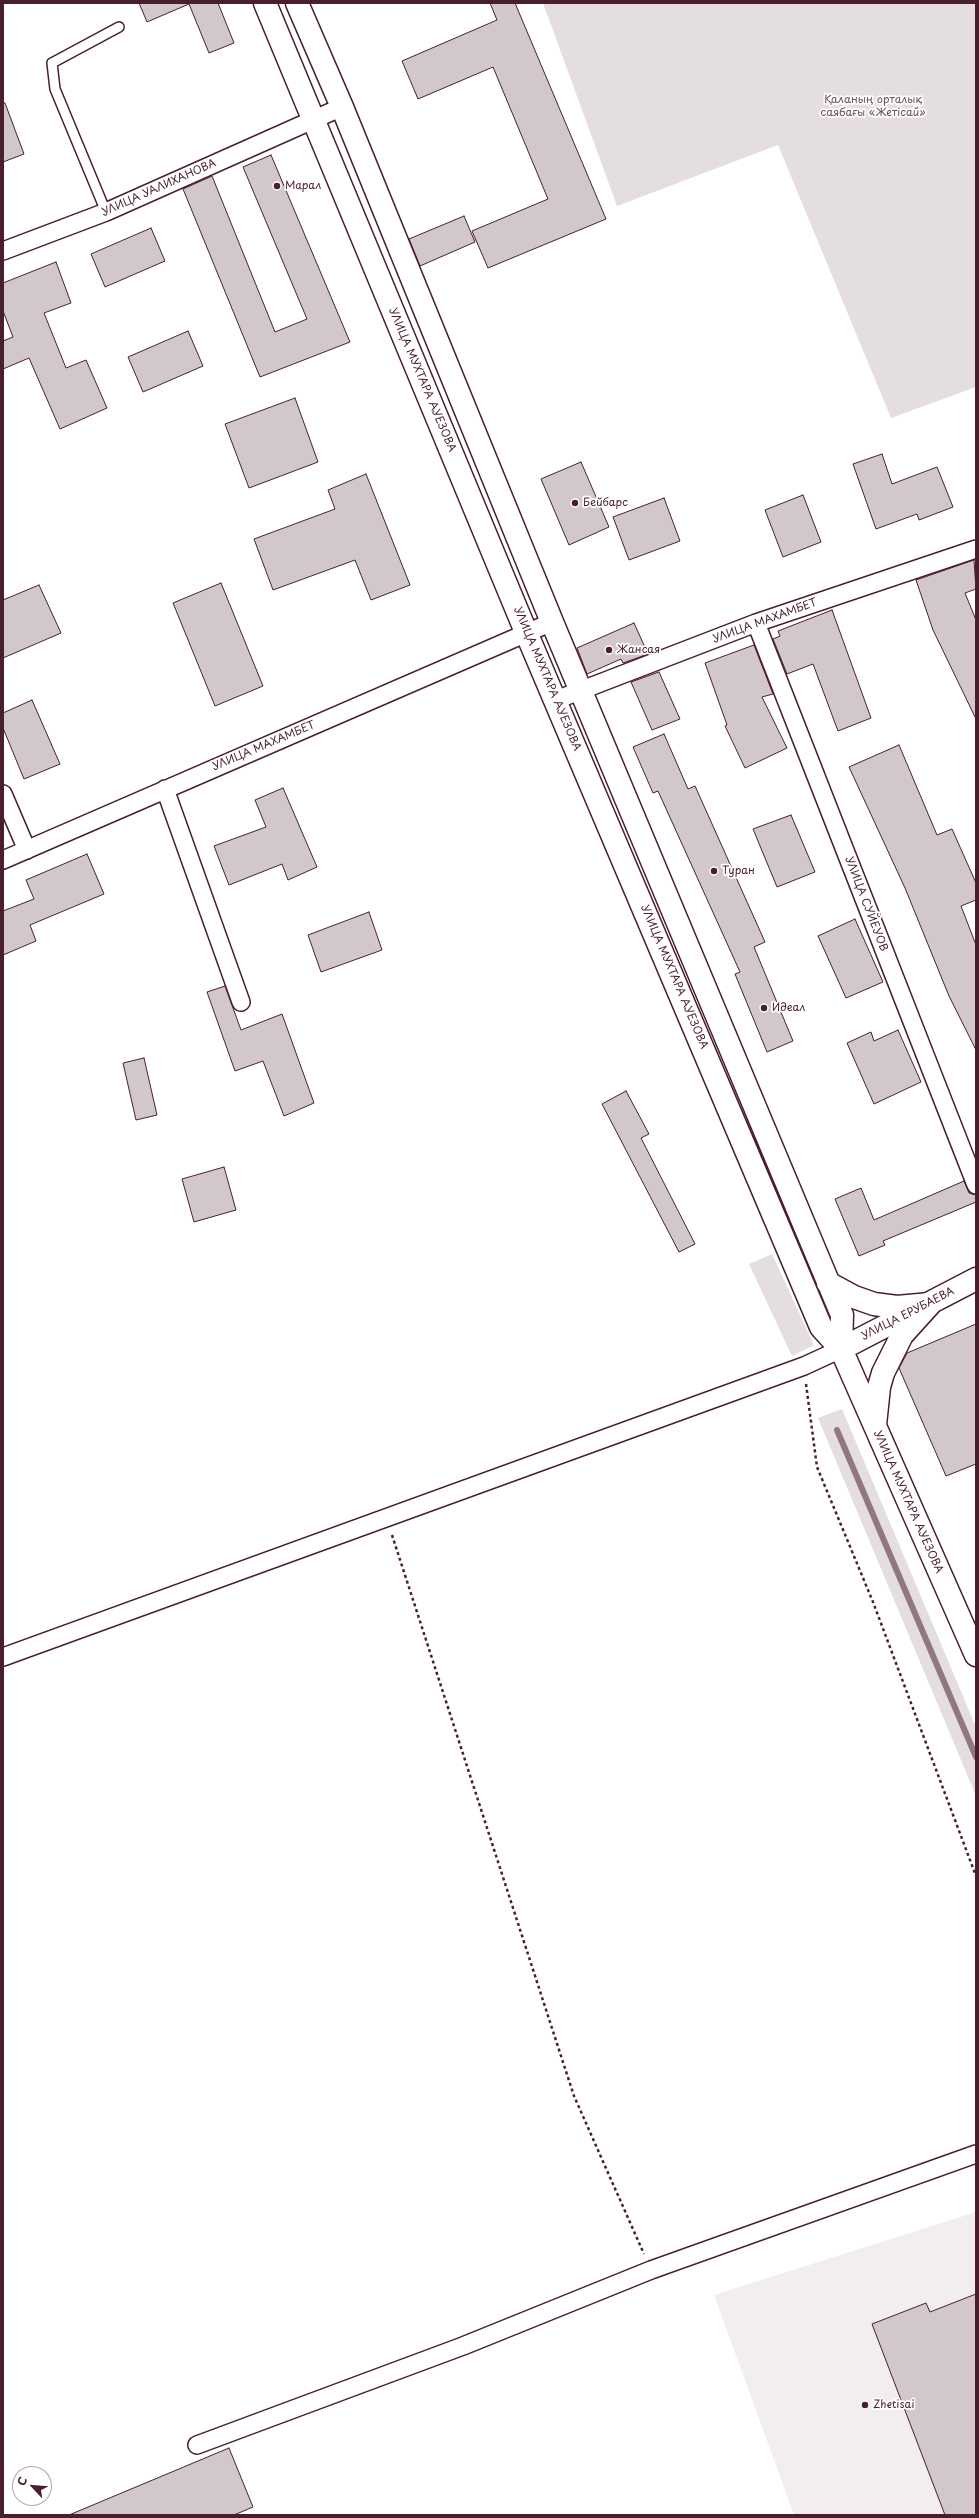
<!DOCTYPE html>
<meta charset="utf-8">
<style>
body{margin:0}
#map{position:relative;width:979px;height:2518px;overflow:hidden;background:#fff;font-family:"Playpen Sans",sans-serif}
canvas{display:block}
.frame{position:absolute;inset:0;border:4px solid #4a1f2b;pointer-events:none}
.north{position:absolute;left:12px;top:2466px;width:40px;height:40px;box-sizing:border-box;background:#fff;border:1px solid #b7a5aa;border-radius:50%;rotate:296deg;font-size:11px;font-weight:700;line-height:16px;text-align:center;color:#4a1f2b}
.north::after{content:'';display:block;margin:auto;width:14px;height:18px;background:#4a1f2b;clip-path:polygon(50% 0,100% 100%,50% 72%,0 100%)}
</style>
<div id="map">
<canvas width="979" height="2518"></canvas>
<div class="frame"></div>
<div class="north">С</div>
</div>
<script>
const context = document.querySelector('canvas').getContext('2d');
context.lineJoin = 'round';
function paint(path, color) { context.fillStyle = color; context.fill(path, 'evenodd'); }
const toPath = rows => new Path2D(rows.map(r => 'M' + r).join(''));
function strokePath(path, color, width, dash) { context.strokeStyle = color; context.lineWidth = width; context.lineCap = dash ? 'butt' : 'round'; context.setLineDash(dash || []); context.stroke(path); }
function drawText(font, color, halo, rows, align = 'center') {
  context.font = font + ' "Playpen Sans",sans-serif'; context.lineWidth = 3.5; context.setLineDash([]); context.textBaseline = 'middle'; context.strokeStyle = halo; context.fillStyle = color; for (const [text, x, y, turn = 0] of rows) {
    context.save(); context.translate(x, y); context.rotate((+turn || 0) * Math.PI / 180); context.textAlign = isNaN(turn) ? turn : align; if (halo) context.strokeText(text, 0, 0); context.fillText(text, 0, 0); context.restore();
  }
}
paint(toPath([
 [976,2212,976,2515,794,2515,714,2295]
]), '#f2eeef');
paint(toPath([
 [543,3,976,3,976,387,891,418,778,145,617,206],
 [772,1254,814,1345,792,1356,749,1264],
 [842,1409,976,1727,976,1796,818,1418]
]), '#e5dee0');
strokePath(toPath([
 [837,1430,976,1757]
]), '#91787e', 6);
const building = toPath([
 [139,3,218,3,234,43,209,53,189,4,147,22,139,3],
 [490,3,515,3,606,219,488,268,472,231,548,199,493,67,418,99,402,61,497,20,490,3],
 [3,103,5,103,24,154,3,162,3,103],
 [271,155,350,342,260,377,183,189,212,176,275,332,307,319,243,167,271,155],
 [464,216,475,242,420,266,409,239,464,216],
 [151,228,165,261,105,287,91,254,151,228],
 [56,262,71,303,44,313,66,368,86,360,107,408,60,429,29,358,3,369,3,341,13,337,3,311,3,283,56,262],
 [188,331,203,366,143,392,128,357,188,331],
 [295,398,318,462,249,488,225,424,295,398],
 [882,454,892,484,937,467,953,507,919,520,917,514,876,529,853,464,882,454],
 [581,462,609,527,569,545,541,479,581,462],
 [366,474,410,585,371,600,355,560,273,590,254,539,335,509,328,490,366,474],
 [803,495,821,542,783,557,765,510,803,495],
 [664,498,680,541,629,560,613,517,664,498],
 [974,560,976,589,965,593,976,620,976,719,933,630,916,580,974,560],
 [221,583,263,686,215,706,173,603,221,583],
 [39,585,61,633,3,658,3,600,39,585],
 [832,610,871,718,838,731,813,664,787,674,773,639,780,636,778,631,832,610],
 [634,623,648,654,623,663,621,659,587,674,577,648,634,623],
 [754,645,773,694,762,697,787,748,745,768,725,726,727,725,705,663,754,645],
 [659,672,680,719,652,730,631,682,659,672],
 [32,700,60,764,24,779,3,728,3,713,32,700],
 [664,734,688,789,695,786,765,942,754,947,793,1041,767,1052,735,974,740,972,658,791,653,793,633,747,664,734],
 [899,745,937,835,952,829,976,883,976,900,961,906,976,945,976,1050,949,996,905,888,849,767,899,745],
 [283,788,317,867,288,880,282,864,229,885,214,846,266,827,255,800,283,788],
 [791,815,815,872,777,887,753,829,791,815],
 [87,854,104,894,30,925,36,941,3,955,3,911,34,899,26,880,87,854],
 [369,912,382,950,321,972,308,935,369,912],
 [855,919,883,982,846,998,818,936,855,919],
 [225,986,241,1030,282,1014,314,1103,284,1116,263,1061,235,1071,207,992,225,986],
 [898,1030,921,1082,874,1104,847,1043,871,1032,874,1041,898,1030],
 [144,1058,157,1115,136,1120,123,1063,144,1058],
 [626,1091,649,1134,641,1138,695,1244,679,1252,602,1104,626,1091],
 [224,1167,236,1210,194,1222,182,1179,224,1167],
 [964,1181,969,1193,976,1195,976,1202,883,1241,885,1245,859,1256,835,1199,861,1188,874,1220,964,1181],
 [976,1324,976,1464,946,1476,899,1368,907,1353,976,1324],
 [976,2294,976,2515,945,2515,872,2324,926,2303,930,2312,976,2294],
 [229,2448,253,2507,234,2515,69,2515,229,2448]
]);
paint(building, '#d2c7cb');
strokePath(building, '#4a1f2b', 1);
const lane = toPath([
 [106,212,55,89,52,63,119,27]
]);
const street = toPath([
 [3,251,106,212,342,107],
 [756,623,976,1185],
 [556,700,756,623,976,549],
 [165,789,241,1002],
 [3,794,27,850],
 [3,860,552,622],
 [3,1657,804,1366,841,1349],
 [197,2445,463,2346,651,2270,976,2154]
]);
const secondary = toPath([
 [841,1349,976,1279]
]);
const primary = toPath([
 [265,3,526,632,821,1327,841,1349,976,1655],
 [297,3,342,107,552,622,842,1315,841,1349],
 [828,1283,854,1297,874,1304,897,1307,930,1304],
 [875,1425,879,1387,883,1373,902,1335,930,1304]
]);
strokePath(lane, '#4a1f2b', 12);
strokePath(street, '#4a1f2b', 20);
strokePath(secondary, '#4a1f2b', 25);
strokePath(primary, '#4a1f2b', 25);
strokePath(toPath([
 [806,1384,817,1467,873,1602,976,1876],
 [392,1535,574,2096,644,2254]
]), '#4a1f2b', 2.5, [3, 3]);
strokePath(lane, '#fff', 9);
strokePath(street, '#fff', 17);
strokePath(secondary, '#fff', 22);
strokePath(primary, '#fff', 22);
for (const [x, y, r, color] of [
 [277,186,4,"#4a1f2b"],
 [575,503,4,"#4a1f2b"],
 [609,650,4,"#4a1f2b"],
 [714,871,4,"#4a1f2b"],
 [764,1008,4,"#4a1f2b"],
 [865,2405,4,"#4a1f2b"]
]) { const dot = new Path2D(); dot.arc(x, y, r, 0, 2 * Math.PI); context.fillStyle = color; context.fill(dot); strokePath(dot, '#fff', 1.5); }
drawText('11px', '#714f58', '#fff', [
 ["Қаланың орталық",873,100],
 ["саябағы «Жетісай»",873,113]
]);
drawText('11px', '#4a1f2b', '#fff', [
 ["Марал",285,186],
 ["Бейбарс",583,503],
 ["Жансая",617,650],
 ["Туран",722,871],
 ["Идеал",772,1008],
 ["Zhetisai",873,2405]
], 'left');
drawText('11px', '#4a1f2b', '#fff', [
 ["УЛИЦА УАЛИХАНОВА",159,188,-24],
 ["УЛИЦА МУХТАРА АУЕЗОВА",422,380,67],
 ["УЛИЦА МАХАМБЕТ",765,621,-20],
 ["УЛИЦА МУХТАРА АУЕЗОВА",547,679,67],
 ["УЛИЦА МАХАМБЕТ",264,746,-23],
 ["УЛИЦА СУЙЕУОВ",866,904,69],
 ["УЛИЦА МУХТАРА АУЕЗОВА",674,977,67],
 ["УЛИЦА ЕРУБАЕВА",908,1314,-27],
 ["УЛИЦА МУХТАРА АУЕЗОВА",908,1502,66]
]);
</script>
